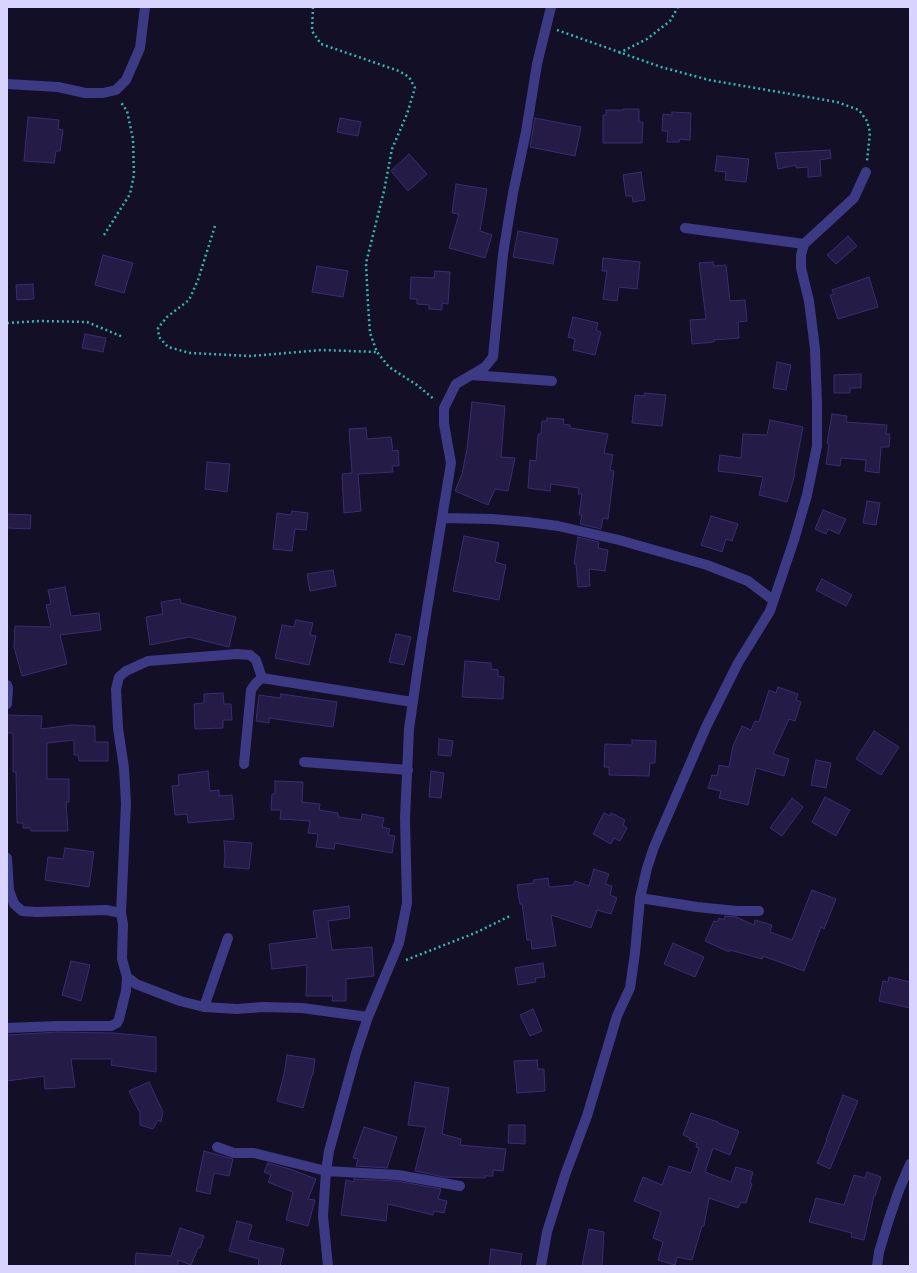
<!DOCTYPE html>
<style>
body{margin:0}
#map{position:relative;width:917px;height:1273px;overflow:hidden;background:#130f26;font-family:"Nunito Sans",sans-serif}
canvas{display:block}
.frame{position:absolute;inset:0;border:8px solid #d9d4ff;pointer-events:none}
</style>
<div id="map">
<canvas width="917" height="1273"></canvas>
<div class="frame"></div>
</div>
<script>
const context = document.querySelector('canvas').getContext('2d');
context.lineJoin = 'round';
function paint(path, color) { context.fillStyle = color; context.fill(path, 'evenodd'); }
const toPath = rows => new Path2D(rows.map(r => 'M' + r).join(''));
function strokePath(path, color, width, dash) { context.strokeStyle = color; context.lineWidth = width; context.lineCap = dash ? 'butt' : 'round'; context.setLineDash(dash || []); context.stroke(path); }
const building = toPath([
 [624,109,639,109,639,122,643,122,642,143,603,143,603,115,606,115,606,110,624,110,624,109],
 [672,112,691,113,690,140,680,139,679,142,667,142,668,131,662,131,663,114,672,115,672,112],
 [28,117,59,120,58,129,63,130,60,151,56,151,54,163,24,161,28,117],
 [340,118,361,122,358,136,337,132,340,118],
 [535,118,581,127,575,156,530,147,535,118],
 [830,150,831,158,820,160,821,176,808,177,808,167,796,168,796,165,778,169,775,153,830,150],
 [409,154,427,174,408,191,391,171,409,154],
 [717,156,749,159,746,182,725,180,726,172,715,171,717,156],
 [641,172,645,200,633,202,632,196,626,196,623,175,641,172],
 [456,184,487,189,480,231,492,235,485,258,449,248,459,214,452,213,456,184],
 [518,231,558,239,553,264,513,257,518,231],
 [848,236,857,246,836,264,827,255,848,236],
 [103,255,133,263,124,293,95,285,103,255],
 [603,258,640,262,637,289,619,287,617,301,603,299,607,271,602,271,603,258],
 [713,262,714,266,726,265,730,301,745,300,747,321,738,322,739,338,714,340,714,342,692,344,690,320,706,319,699,263,713,262],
 [317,266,348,271,343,297,312,292,317,266],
 [435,271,450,272,448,304,442,303,442,310,429,309,429,305,417,304,417,299,410,299,411,277,434,278,435,271],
 [869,277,878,307,838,319,830,295,834,294,832,290,869,277],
 [33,284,34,299,17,300,16,285,33,284],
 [573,317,598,323,596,330,601,332,595,355,573,350,575,339,568,337,573,317],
 [85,334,106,338,103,352,82,348,85,334],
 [777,362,791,365,786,390,773,388,777,362],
 [861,374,861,388,850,388,850,393,834,393,834,375,861,374],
 [645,393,666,395,662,426,632,423,635,395,644,396,645,393],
 [472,402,505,406,501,457,515,458,508,491,495,489,488,505,455,491,462,474,467,449,472,402],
 [832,414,847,416,846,422,887,425,886,434,890,434,889,447,881,447,879,473,865,471,866,460,841,458,840,466,826,464,829,444,827,443,832,414],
 [547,418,564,419,563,424,570,425,570,428,608,434,604,453,613,455,610,470,614,471,608,519,603,518,601,529,580,524,582,515,579,515,582,494,578,494,579,488,551,484,550,491,528,488,530,460,536,461,538,434,541,434,542,421,547,421,547,418],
 [770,420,803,427,794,474,795,474,787,502,759,495,763,477,718,471,720,455,741,458,743,434,767,435,770,420],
 [366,428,367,439,391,437,393,451,398,450,399,466,392,466,393,472,358,474,361,511,344,513,342,474,352,473,349,429,366,428],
 [207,462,230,464,227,492,205,489,207,462],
 [867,501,880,503,876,525,863,523,867,501],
 [823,510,846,519,839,534,828,529,826,534,815,529,823,510],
 [292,511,308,513,306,530,295,529,292,551,273,549,277,513,291,515,292,511],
 [7,514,31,515,30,529,7,528,7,514],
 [711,516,738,524,732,541,726,539,722,552,701,545,711,516],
 [464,536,499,543,495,562,506,565,499,600,453,591,464,536],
 [578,537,599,542,598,548,608,550,605,571,589,569,590,586,578,587,576,564,574,564,578,537],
 [333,570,336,586,310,591,307,574,333,570],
 [822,579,852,595,846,606,816,590,822,579],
 [65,587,71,616,99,613,101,630,60,635,67,664,22,676,14,647,15,626,51,627,46,605,51,604,48,590,65,587],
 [180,599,181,603,236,617,229,647,189,637,150,645,146,617,163,614,161,602,180,599],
 [296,620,313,623,310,635,316,636,309,665,275,658,282,625,294,627,296,620],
 [396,634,411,637,404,665,389,662,396,634],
 [465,661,491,663,491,669,498,670,498,676,504,677,503,699,462,697,465,661],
 [778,687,798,694,796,700,801,702,795,721,789,719,773,754,789,759,784,776,756,768,748,805,719,798,721,791,708,788,712,775,717,776,719,765,729,767,733,746,742,726,751,730,755,721,759,722,769,690,776,693,778,687],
 [223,693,224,704,231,704,232,720,223,720,223,728,195,729,194,704,204,703,204,694,223,693],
 [281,694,337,702,333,727,269,718,269,723,256,721,259,695,280,698,281,694],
 [7,715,42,716,41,729,72,725,95,726,95,742,108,742,108,761,79,761,78,755,74,755,74,740,47,743,47,779,69,779,69,802,66,802,68,831,31,831,30,828,23,828,23,823,17,823,16,772,13,772,13,733,7,733,7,715],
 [874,731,899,747,881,775,856,759,874,731],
 [439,739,453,741,451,756,438,755,439,739],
 [632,740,656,741,655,763,650,763,649,776,609,775,609,767,604,767,605,744,632,745,632,740],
 [816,760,831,763,826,788,811,785,816,760],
 [208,771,210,791,219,790,219,796,232,795,234,819,188,823,187,814,175,815,172,786,179,785,178,775,208,771],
 [431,771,444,773,441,798,429,797,431,771],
 [275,781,303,782,302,802,320,804,319,810,338,813,338,817,361,820,362,814,384,818,382,827,390,829,388,835,395,836,392,853,335,843,334,849,316,847,318,834,308,833,310,821,280,819,281,810,271,810,272,794,275,794,275,781],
 [825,797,850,810,836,836,812,822,825,797],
 [792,798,803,807,782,836,770,828,792,798],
 [604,813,610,816,611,813,625,820,623,825,627,828,620,841,614,838,611,844,593,834,604,813],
 [224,841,252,843,249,869,224,867,225,856,224,841],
 [65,848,94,852,89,887,45,880,48,857,63,859,65,848],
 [594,869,609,874,605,884,612,886,610,895,617,898,611,914,597,910,591,928,551,915,556,946,532,949,531,940,527,940,522,904,520,904,517,885,534,883,533,880,548,878,549,887,573,885,575,881,589,886,594,869],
 [812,890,836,899,824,929,821,927,804,971,763,956,762,959,730,950,729,952,705,941,714,921,717,922,719,918,724,920,725,916,736,917,754,925,755,920,772,925,770,932,792,940,812,890],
 [349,906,350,918,328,921,332,950,372,947,374,976,346,979,346,1001,332,1001,333,996,306,996,307,965,272,969,269,944,317,938,313,911,349,906],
 [673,943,704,957,695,977,664,964,673,943],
 [71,961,90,965,81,1001,62,995,71,961],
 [543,963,545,977,535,978,536,982,518,985,515,968,543,963],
 [889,977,910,982,910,1008,879,1001,883,981,888,982,889,977],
 [533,1009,542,1031,530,1036,520,1015,533,1009],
 [58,1032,113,1033,156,1037,156,1072,111,1065,112,1059,71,1059,75,1087,45,1089,44,1076,7,1081,7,1035,58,1032],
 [287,1055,315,1059,313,1075,312,1075,303,1108,277,1101,284,1074,287,1055],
 [537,1060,538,1069,544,1069,545,1091,517,1093,514,1061,537,1060],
 [149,1082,163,1112,161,1122,158,1120,153,1129,140,1125,140,1113,129,1091,149,1082],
 [415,1082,449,1088,442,1134,461,1139,460,1145,506,1149,503,1171,493,1170,493,1176,485,1176,485,1178,444,1177,415,1171,426,1127,408,1125,415,1082],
 [843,1095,858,1101,830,1169,817,1163,827,1140,826,1140,843,1095],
 [691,1113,718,1122,718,1123,739,1131,730,1155,713,1148,705,1172,731,1182,736,1167,753,1172,750,1183,752,1184,746,1203,741,1202,738,1208,709,1198,704,1226,702,1226,692,1260,677,1257,675,1265,658,1260,663,1242,653,1238,661,1212,634,1201,643,1177,662,1185,669,1166,691,1173,699,1148,696,1147,697,1143,689,1140,690,1138,683,1135,691,1113],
 [509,1125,525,1125,525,1144,508,1143,509,1125],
 [364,1127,397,1137,387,1168,356,1166,358,1159,353,1158,364,1127],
 [204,1151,233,1159,229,1176,214,1173,210,1194,196,1191,204,1151],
 [268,1163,290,1169,316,1179,308,1199,315,1200,308,1226,286,1220,293,1192,268,1182,271,1175,264,1172,268,1163],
 [867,1172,881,1177,875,1196,874,1196,864,1240,851,1237,852,1233,809,1222,816,1198,844,1205,854,1175,865,1178,867,1172],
 [354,1179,397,1181,441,1189,438,1199,447,1201,444,1213,434,1211,433,1215,388,1204,386,1221,341,1215,346,1180,354,1182,354,1179],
 [237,1221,252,1225,248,1240,284,1249,280,1266,258,1266,259,1259,229,1251,237,1221],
 [180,1228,204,1236,200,1248,198,1248,191,1265,178,1260,178,1266,135,1266,136,1253,171,1256,180,1228],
 [589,1229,604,1232,602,1266,582,1266,589,1229],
 [491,1249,522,1254,520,1266,489,1266,491,1249]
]);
paint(building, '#241b47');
strokePath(building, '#3b2d73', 1);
strokePath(toPath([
 [313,7,312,31,321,44,399,71,409,77,415,88,407,114,392,149,384,191,366,263,368,304,370,333,377,352,389,367,417,385,435,400],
 [557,30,661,67,709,80,837,102,859,110,867,121,870,132,867,161],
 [619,53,647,39,670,21,678,7],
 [215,226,198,280,189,300,167,317,158,328,159,337,168,347,190,353,251,356,322,350,377,352],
 [104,235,130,194,134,175,133,139,127,111,120,101],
 [7,323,40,321,87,322,123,337],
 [406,960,475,933,510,916]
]), '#2fb8b0', 2.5, [2, 3]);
strokePath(toPath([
 [7,84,58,87,85,93,103,93,116,90,126,80,140,48,145,7],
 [685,228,804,244],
 [472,375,552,381],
 [442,518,492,519,527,522,558,526,619,540,707,565,748,581,773,600],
 [7,685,8,688,7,704],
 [304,762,408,770],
 [244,764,251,690,256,683,262,678,412,702],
 [7,858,9,890,14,904,22,911,36,912,106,910,121,913,123,924,122,959,127,977,136,984,180,1001,204,1007,237,1009,263,1007,302,1008,368,1017],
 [640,898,697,907,737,911,759,911],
 [121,913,126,803,124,768,118,728,116,689,119,677,126,671,148,661,237,654,250,655,256,660,262,678],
 [204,1007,228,938],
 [7,1028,58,1026,111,1026,117,1023,119,1019,126,991,127,977],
 [217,1147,234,1153,254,1153,326,1171,398,1175,460,1186],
 [328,1266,323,1216,326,1171,329,1151,356,1053,368,1017,399,943,407,903,405,818,409,729,421,646,451,463,444,424,444,408,456,384,485,367,493,357,503,254,513,193,526,132,537,64,551,7],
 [541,1266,547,1232,565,1175,587,1116,617,1016,630,988,635,953,640,898,647,868,654,847,706,727,738,663,770,611,794,540,807,495,817,446,817,404,815,349,809,301,801,268,801,255,804,244,854,198,866,172],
 [877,1266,879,1252,888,1222,899,1190,910,1164]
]), '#3d3a85', 10);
</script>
